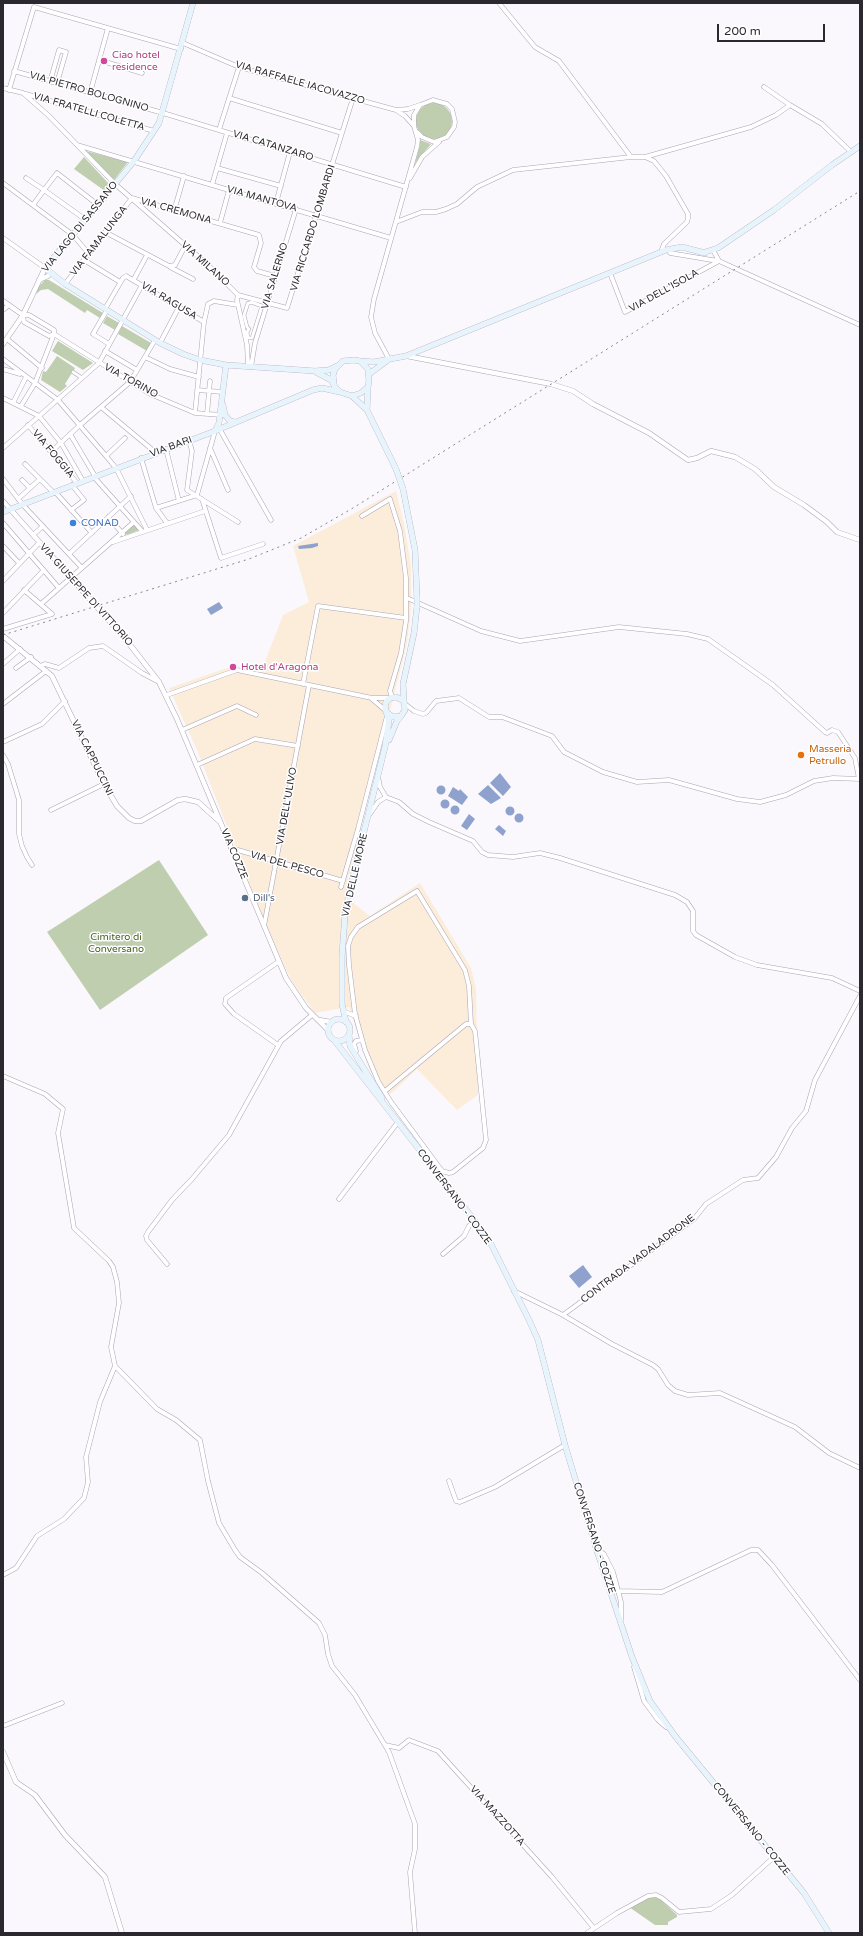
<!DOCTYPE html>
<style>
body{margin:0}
#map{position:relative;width:863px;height:1936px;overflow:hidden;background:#faf8fc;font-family:"Varela Round",sans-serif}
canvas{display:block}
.frame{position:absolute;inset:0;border:4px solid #2b2930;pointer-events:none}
.scale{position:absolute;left:717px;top:24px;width:108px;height:18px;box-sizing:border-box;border:2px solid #2b2930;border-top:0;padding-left:5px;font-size:12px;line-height:14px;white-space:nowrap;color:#2b2930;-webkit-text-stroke:3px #fff;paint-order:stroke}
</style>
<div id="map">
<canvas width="863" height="1936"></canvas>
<div class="frame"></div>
<div class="scale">200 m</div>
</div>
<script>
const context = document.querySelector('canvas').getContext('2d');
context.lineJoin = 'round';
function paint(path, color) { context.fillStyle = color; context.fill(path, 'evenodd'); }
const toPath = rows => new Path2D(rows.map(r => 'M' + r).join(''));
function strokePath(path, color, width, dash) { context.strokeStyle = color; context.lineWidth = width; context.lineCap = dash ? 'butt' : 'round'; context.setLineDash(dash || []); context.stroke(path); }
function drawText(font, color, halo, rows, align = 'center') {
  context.font = font + ' "Varela Round",sans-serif'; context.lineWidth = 3; context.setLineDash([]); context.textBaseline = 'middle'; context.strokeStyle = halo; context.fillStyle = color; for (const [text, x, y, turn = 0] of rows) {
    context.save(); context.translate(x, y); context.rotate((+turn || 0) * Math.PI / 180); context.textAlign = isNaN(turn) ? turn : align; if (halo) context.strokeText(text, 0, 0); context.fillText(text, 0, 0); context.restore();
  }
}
paint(toPath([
 [396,491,404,524,411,565,411,611,407,643,348,879,352,902,370,916,420,883,471,968,476,989,478,1095,457,1110,417,1069,392,1093,384,1095,369,1069,349,1007,315,1013,298,990,290,978,261,913,197,750,169,688,230,667,261,672,283,615,309,602,293,546]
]), '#fcedda');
paint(toPath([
 '416 121a18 18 0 1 1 36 0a18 18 0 1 1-36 0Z',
 [420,140,431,144,415,163,420,145],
 [86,151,128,162,114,180],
 [84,157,110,185,105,191,74,169],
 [45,280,49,280,103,313,100,318,87,310,85,313,48,289,41,290,36,294,39,286],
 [107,316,119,323,115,330,103,323],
 [122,326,151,343,147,351,118,334],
 [58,341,93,363,83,370,52,351],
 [57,356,75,368,65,384,67,386,60,392,41,380,43,371,46,372],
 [134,525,139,530,127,535,124,532],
 [159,860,208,935,100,1010,47,932],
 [649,1897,655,1897,661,1900,677,1915,677,1917,668,1922,668,1925,655,1925,629,1907]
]), '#bfceae');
paint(toPath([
 [318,543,318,546,312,548,299,549,298,546],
 [219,602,223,608,211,615,207,609],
 [500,773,511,787,503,796,490,783],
 [488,785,501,798,491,804,478,794],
 '436.5 790a4.5 4.5 0 1 1 9 0a4.5 4.5 0 1 1-9 0Z',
 [453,787,459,791,460,789,468,797,462,805,448,796],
 '440.5 804a4.5 4.5 0 1 1 9 0a4.5 4.5 0 1 1-9 0Z',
 '450.5 810a4.5 4.5 0 1 1 9 0a4.5 4.5 0 1 1-9 0Z',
 '505.5 811a4.5 4.5 0 1 1 9 0a4.5 4.5 0 1 1-9 0Z',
 '514.5 818a4.5 4.5 0 1 1 9 0a4.5 4.5 0 1 1-9 0Z',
 [469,814,475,819,467,830,461,826],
 [499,825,506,831,503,836,495,829],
 [583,1265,592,1277,579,1288,569,1276]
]), '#8ea2cd');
const pedestrian = toPath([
 [251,302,262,306,252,338,248,338,247,332,249,329,247,327,244,315,248,303,251,303,251,302],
 [73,372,82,378]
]);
const minor = toPath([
 [499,3,535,47,559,61,631,157,645,157,654,161,666,176,688,214,688,218,687,222,664,244,661,252],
 [183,43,239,67,396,110],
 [99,60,142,73],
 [14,71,163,113,406,187],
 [50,82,59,50,66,52,57,83],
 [764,87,790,105,822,124,851,152],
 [3,88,23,93,49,116,115,184,209,266,238,295,237,300,247,345,248,364,251,367],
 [9,90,34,7,181,49],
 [90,93,108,28],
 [26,94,154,131],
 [229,98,342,133],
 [414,126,405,116,396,110,408,109,420,105],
 [219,130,239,67],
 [77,145,391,238],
 [645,157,751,127,776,115,790,105],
 [217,168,281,186],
 [26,178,44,190,33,205],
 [410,178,422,157,439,142],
 [3,183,73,235,89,254],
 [212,185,227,133],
 [276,203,290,152],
 [174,211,184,176],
 [86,220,44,190,57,173,98,205],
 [396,222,422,212,436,212,446,209,457,204,477,187,513,170,631,157],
 [220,223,229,190],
 [105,232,169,266,175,265,185,246],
 [3,238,45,268],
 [713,250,719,261,860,325],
 [670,253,718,261],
 [84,260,120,282],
 [170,267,193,279],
 [610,273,625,312,719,261],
 [134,279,147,255],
 [65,284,132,198,259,235,261,243,254,267,257,271,275,276],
 [238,295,287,308,353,98],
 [105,309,123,278,126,276,204,322],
 [3,310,9,305],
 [107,310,93,334,109,344],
 [23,315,29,315,54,330,54,334,49,336,24,322,23,315],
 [54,334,150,394,195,413,222,415],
 [7,339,42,368],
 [160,343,179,307],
 [105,351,137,370],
 [145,357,170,369,199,377],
 [3,359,58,400,106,456,116,468,147,530],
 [389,359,375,333,371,317,374,299,417,147,418,140,414,126,414,115,420,105,433,100,447,104,452,109,455,122,454,127,447,137,434,142,422,137,417,132],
 [251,367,255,343,296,209],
 [3,369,20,374],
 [197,390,223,392],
 [3,398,39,416,61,443,83,481],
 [13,403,26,377],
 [21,406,35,383,54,334],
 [101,407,155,452],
 [195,413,204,322,208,304,214,301,238,305],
 [207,414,210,381],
 [28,425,77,483],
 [219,428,271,520],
 [70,434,95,476],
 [189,440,192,451,187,490,238,522],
 [3,448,99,363,142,285],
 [210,448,228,490],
 [166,449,179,501],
 [51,452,80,425,130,382,155,340],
 [106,456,125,438],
 [141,458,156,508,167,523],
 [25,464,52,491,57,494,92,533],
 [94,477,142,531],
 [3,479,23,505,82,568],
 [22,480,30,488],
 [197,495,215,431],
 [18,499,40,479],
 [202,499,221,558,263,544],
 [3,501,11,510],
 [156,508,197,495],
 [71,510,84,500,72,485],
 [362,516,390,499,400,531,406,578,406,621,401,653,390,691,392,697],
 [108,517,123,534],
 [3,523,59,588],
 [33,535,43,526],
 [113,542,205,511],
 [3,546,19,563],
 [69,554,131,496],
 [3,581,39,543],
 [24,590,52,614],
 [407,598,481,631,520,641,619,627,687,634,708,639,773,685,825,732,827,733,832,730,838,732,855,758,859,779],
 [41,604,134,522],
 [3,613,44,570],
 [3,629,52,614],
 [3,664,20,649],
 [40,666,45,664,59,668,89,648,103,646,142,673,157,681],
 [16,668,31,657],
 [303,684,318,606,406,618],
 [167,695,237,670,372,698,390,698],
 [372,699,385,710],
 [3,704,46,671],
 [405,704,414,711,423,714,426,713,436,701,459,698,489,717,502,717,552,736,564,752,603,772,637,782,669,780,737,799,760,802,786,795,814,781,833,778,860,779],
 [182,730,237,706,256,715],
 [3,742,42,724,65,701],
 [3,755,8,764,19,800,19,834,22,846,27,857,32,865],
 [197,765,255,739,298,746],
 [386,797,399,802,413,814,429,822,473,841,482,852,488,855,513,857,540,853,560,858,675,895,687,902,693,911,693,931,696,935,735,957,757,965,832,978,860,991],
 [51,810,104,784],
 [369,815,378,802,386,797,380,787,378,776],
 [231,848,343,881],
 [341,887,358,829,387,716],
 [417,891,465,970,469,986,471,1024,475,1031,486,1140,483,1148,453,1172,449,1173,442,1171,391,1102,378,1081,365,1050,355,1014,349,965,348,946,351,937,358,927,417,891],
 [264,926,309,685],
 [278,962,226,998,225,1004,234,1014,278,1045],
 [345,1012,356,1016],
 [356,1051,354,1044,356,1041,362,1040],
 [3,1076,45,1094,63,1109,58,1133,74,1228,109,1261,113,1267,117,1282,119,1303,111,1347,115,1366,157,1409,176,1420,200,1440,208,1481,219,1523,235,1550,240,1557,262,1573,319,1623,325,1635,328,1654,332,1666,355,1695,389,1752,415,1824,415,1849,410,1872,415,1933],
 [385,1091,466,1024,471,1024],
 [339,1199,398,1122],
 [443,1254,464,1236,469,1226,475,1221],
 [167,1264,147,1240,146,1236,148,1232,172,1200,192,1179,229,1135,281,1041,312,1015],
 [514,1291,563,1315,612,1344,653,1365,658,1369,668,1385,675,1391,688,1395,720,1393,795,1427,829,1453,860,1468],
 [563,1315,694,1219,706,1204,743,1180,758,1178,776,1157,792,1128,806,1111,815,1080,860,996],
 [449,1481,456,1501,460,1502,495,1487,565,1445],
 [596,1548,604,1554,613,1572,621,1602,621,1619],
 [3,1575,16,1568,37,1536,64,1519,84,1498,88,1482,86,1457,100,1402,115,1366],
 [618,1591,662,1592,751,1550,758,1550,772,1565,860,1680],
 [634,1667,644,1701,658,1720,666,1727],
 [3,1726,62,1703],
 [385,1745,399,1748,409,1740,438,1751,552,1877,593,1927],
 [587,1933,617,1913,648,1896,656,1895,662,1898,679,1912,711,1909,732,1895,774,1857]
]);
const tertiary = toPath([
 [39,280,48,276],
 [3,301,23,315],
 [3,344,23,315,45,268],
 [407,356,551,384,573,391,593,404,649,433,688,460,697,458,711,451,735,457,755,469,774,487,804,505,827,522,837,532,860,540],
 [11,510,127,641,159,682,177,719,286,978,306,1008,328,1030],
 [3,636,52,676,104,784,117,806,129,818,135,821,141,821,178,800,185,799,198,802,219,821],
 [319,1020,331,1022],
 [3,1752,16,1782,35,1795,65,1835,105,1877,122,1933]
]);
const secondary = toPath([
 [702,253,718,248,774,210,832,165,860,146],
 [45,268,65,284,160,343,183,354,200,360,226,365,315,371,329,370,339,365],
 [45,268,115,184,134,161,159,123,193,3],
 [360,361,374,362,406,356,666,250,682,247,705,253],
 [316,372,331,380,336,388,340,392,352,396,361,393,368,387,369,381,368,369,360,361,354,360,343,361,335,369,333,375,334,384],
 [369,374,388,360],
 [352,396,367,410,396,469],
 [223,405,225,415,230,421,235,422],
 [367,410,368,387],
 [215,431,219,423,226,365],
 [403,489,415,550,417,599],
 [3,512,215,431,313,390,322,388,340,392],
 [404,701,403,684,414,633,417,606],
 [389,740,397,721,401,716],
 '328 1030a11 11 0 1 1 22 0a11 11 0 1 1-22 0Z',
 [346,1022,342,1004,342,956,345,915,350,888,385,747,389,720,387,715,386,710,385,707,386,702,390,698,396,697,404,701,405,710,401,716,393,717,386,712],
 [349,1035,350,1046,382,1098],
 [334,1040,475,1221,491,1244,529,1320,538,1340,565,1445,596,1548,632,1657,650,1701,675,1736,804,1893,829,1933]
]);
strokePath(pedestrian, '#aaa4b6', 4);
strokePath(minor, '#aaa4b6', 5);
strokePath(tertiary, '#aaa4b6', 5.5);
strokePath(secondary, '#aaa4b6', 6);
strokePath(pedestrian, '#fff', 3);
strokePath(minor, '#fff', 4);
strokePath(tertiary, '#fff', 4.5);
strokePath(secondary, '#e8f4fc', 5.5);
strokePath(toPath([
 [3,635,249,559,301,538,353,508,860,191]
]), '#88868b', 1, [2, 4]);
const secondaryBridge = toPath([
 [396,469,403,489],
 [417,606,417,599]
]);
strokePath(secondaryBridge, '#aaa4b6', 6, []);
strokePath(secondaryBridge, '#e8f4fc', 5.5);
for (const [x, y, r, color] of [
 [104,61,4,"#d1479c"],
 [73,523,4,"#3f7fe0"],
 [233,667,4,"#d1479c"],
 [801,755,4,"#e8710a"],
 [245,898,4,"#5c6f8a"]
]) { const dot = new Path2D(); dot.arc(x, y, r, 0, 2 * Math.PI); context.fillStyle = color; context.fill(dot); strokePath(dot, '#fff', 1.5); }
drawText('10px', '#b23c85', '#fff', [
 ["Ciao hotel",112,55],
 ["residence",112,67],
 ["Hotel d'Aragona",241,667]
], 'left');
drawText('10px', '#2b2930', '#fff', [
 ["VIA RAFFAELE IACOVAZZO",300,83,16],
 ["VIA PIETRO BOLOGNINO",89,92,16],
 ["VIA FRATELLI COLETTA",89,112,16],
 ["VIA CATANZARO",273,146,17],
 ["VIA MANTOVA",262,199,16],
 ["VIA CREMONA",176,211,16],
 ["VIA LAGO DI SASSANO",80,227,-51],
 ["VIA RICCARDO LOMBARDI",313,228,-73],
 ["VIA FAMALUNGA",99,241,-52],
 ["VIA MILANO",205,264,42],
 ["VIA SALERNO",275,276,-73],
 ["VIA DELL'ISOLA",664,291,-29],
 ["VIA RAGUSA",169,301,31],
 ["VIA TORINO",131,381,29],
 ["VIA BARI",171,447,-20],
 ["VIA FOGGIA",53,454,50],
 ["VIA GIUSEPPE DI VITTORIO",86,595,48],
 ["VIA CAPPUCCINI",92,758,64],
 ["VIA DELL'ULIVO",287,806,-80],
 ["VIA COZZE",234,854,67],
 ["VIA DEL PESCO",287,865,16],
 ["VIA DELLE MORE",355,875,-77],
 ["CONVERSANO - COZZE",454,1197,53],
 ["CONTRADA VADALADRONE",638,1259,-37],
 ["CONVERSANO - COZZE",594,1538,72],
 ["VIA MAZZOTTA",497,1816,48],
 ["CONVERSANO - COZZE",751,1829,51]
]);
drawText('10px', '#366cbe', '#fff', [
 ["CONAD",81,523]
], 'left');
drawText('10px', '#c56008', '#fff', [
 ["Masseria",809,749],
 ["Petrullo",809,761]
], 'left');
drawText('10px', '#4e5e75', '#fff', [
 ["Dill's",253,898]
], 'left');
drawText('10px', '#486120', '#fff', [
 ["Cimitero di",116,937],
 ["Conversano",116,949]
]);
</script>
